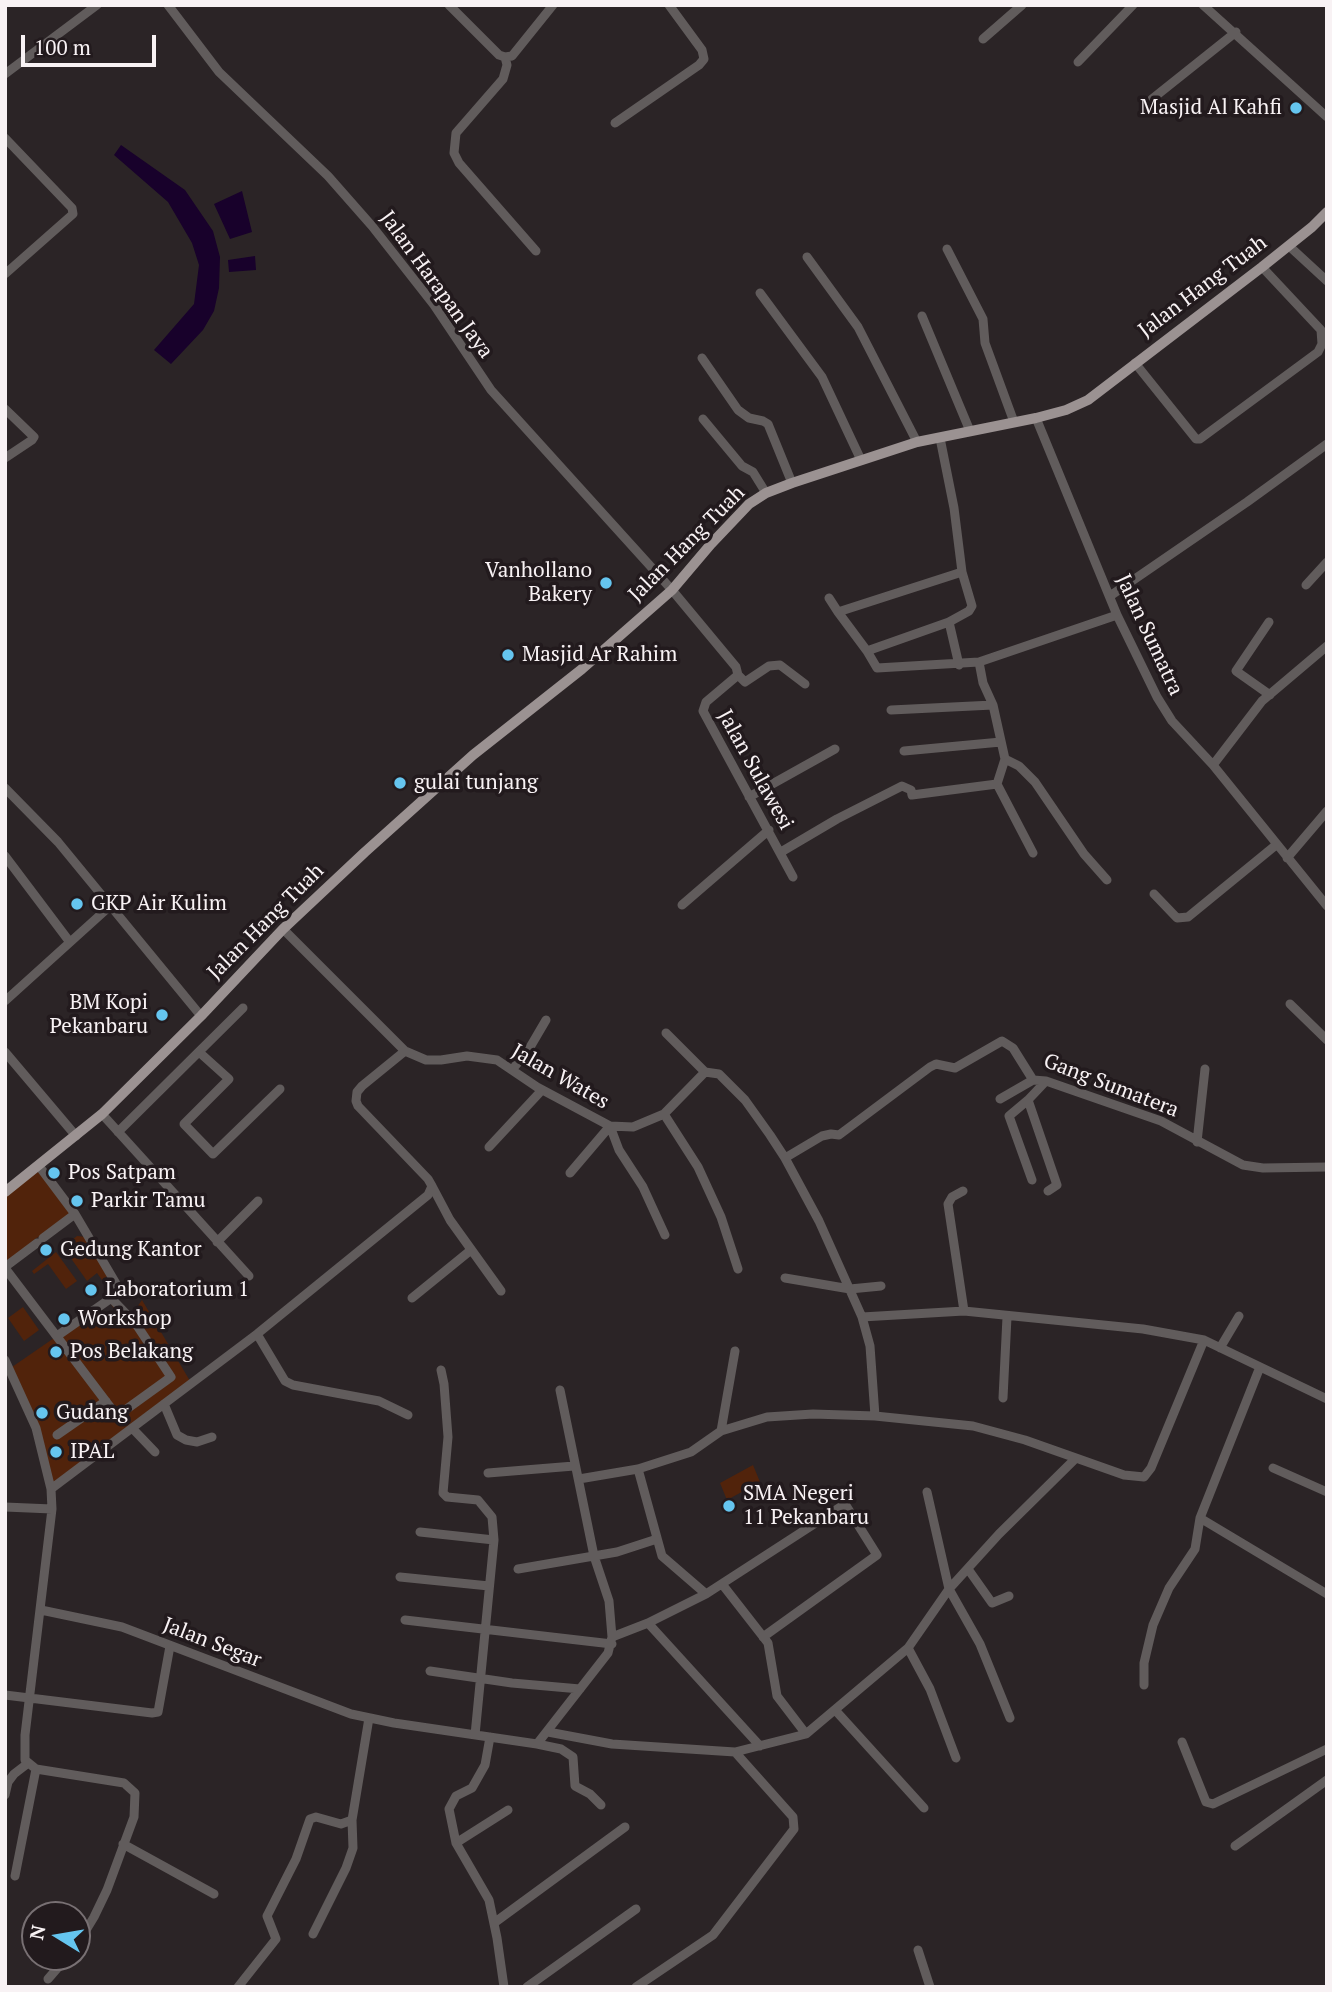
<!DOCTYPE html>
<style>
body{margin:0}
#map{position:relative;width:1332px;height:1992px;overflow:hidden;background:#2b2426;font-family:"PT Serif",serif}
canvas{display:block}
.frame{position:absolute;inset:0;border:7px solid #f8f2f4;pointer-events:none}
.north{position:absolute;left:21px;top:1901px;width:70px;height:70px;box-sizing:border-box;background:#221a1d;border:2px solid #787073;border-radius:50%;rotate:281deg;font-size:19px;font-weight:700;line-height:28px;text-align:center;color:#f8f2f4}
.north::after{content:'';display:block;margin:auto;width:24px;height:32px;background:#65c5ef;clip-path:polygon(50% 0,100% 100%,50% 72%,0 100%)}
.scale{position:absolute;left:21px;top:35px;width:135px;height:32px;box-sizing:border-box;border:4px solid #f8f2f4;border-top:0;padding-left:9px;font-size:21px;line-height:24px;white-space:nowrap;color:#f8f2f4;-webkit-text-stroke:5px #221a1d;paint-order:stroke}
</style>
<div id="map">
<canvas width="1332" height="1992"></canvas>
<div class="frame"></div>
<div class="north">N</div>
<div class="scale">100 m</div>
</div>
<script>
const context = document.querySelector('canvas').getContext('2d');
context.lineJoin = 'round';
function paint(path, color) { context.fillStyle = color; context.fill(path, 'evenodd'); }
const toPath = rows => new Path2D(rows.map(r => 'M' + r).join(''));
function strokePath(path, color, width, dash) { context.strokeStyle = color; context.lineWidth = width; context.lineCap = dash ? 'butt' : 'round'; context.setLineDash(dash || []); context.stroke(path); }
function drawText(font, color, halo, rows, align = 'center') {
  context.font = font + ' "PT Serif",serif'; context.lineWidth = 7; context.setLineDash([]); context.textBaseline = 'middle'; context.strokeStyle = halo; context.fillStyle = color; for (const [text, x, y, turn = 0] of rows) {
    context.save(); context.translate(x, y); context.rotate((+turn || 0) * Math.PI / 180); context.textAlign = isNaN(turn) ? turn : align; if (halo) context.strokeText(text, 0, 0); context.fillText(text, 0, 0); context.restore();
  }
}
paint(toPath([
 [42,1169,75,1214,35,1239,5,1267,5,1196],
 [77,1236,87,1237,109,1275,102,1280,97,1273,87,1281,63,1247],
 [56,1252,77,1281,66,1289,48,1264,34,1274,32,1271],
 [108,1300,130,1317,142,1300,190,1381,53,1485,12,1367,86,1316,93,1326,115,1310],
 [23,1307,39,1330,24,1341,8,1318],
 [753,1465,760,1482,727,1500,720,1483]
]), '#51230b');
paint(toPath([
 [121,145,185,190,213,231,220,257,219,288,214,311,203,330,171,364,154,350,194,304,199,265,192,243,168,202,114,155],
 [242,191,252,232,230,239,214,204],
 [255,256,256,270,229,272,228,260]
]), '#18012b');
strokePath(toPath([
 [168,5,219,72,328,176,372,226,434,305,491,390,672,590,736,667,738,675,706,702,703,711,793,877],
 [449,5,499,55,505,57],
 [1203,5,1327,117],
 [983,39,1022,5],
 [505,57,507,65,503,79,456,133,454,153,459,163,536,251],
 [505,57,512,56,553,5],
 [1078,62,1133,5],
 [5,74,97,5],
 [1152,99,1236,32],
 [615,123,699,65,704,59,702,50,669,5],
 [5,138,72,208,73,214,5,274],
 [1289,246,1327,281],
 [947,249,983,319,985,343,1014,422],
 [807,257,858,327,917,442],
 [760,293,822,377,861,460],
 [922,316,970,431],
 [702,358,738,410,749,418,763,421,768,424,792,483],
 [1135,363,1196,439,1200,439,1318,352,1322,344,1321,330,1262,267],
 [5,409,34,437,32,440,5,458],
 [1036,418,1117,615,1157,697,1172,721,1213,765,1327,906],
 [703,419,742,466,753,472,766,493],
 [962,572,838,612,867,651,877,668,979,662],
 [1306,585,1327,562],
 [1110,596,1247,502,1327,444],
 [829,598,838,612],
 [949,622,959,665],
 [1269,622,1236,671,1270,695],
 [867,651,949,622,969,611,972,606,962,572,954,508,940,438],
 [738,675,745,682,769,666,780,665,805,684],
 [891,710,993,705],
 [904,751,1001,742],
 [1005,759,1019,766,1035,782,1084,854,1107,880],
 [1213,765,1262,701,1327,646],
 [5,788,58,842,201,1016],
 [749,797,835,749],
 [781,852,837,819,902,786,911,790,912,795,997,784],
 [1033,853,997,784,1005,759,993,705,983,683,979,662,1117,615],
 [5,856,69,941],
 [1287,858,1327,811],
 [1154,894,1177,918,1188,917,1276,845],
 [682,905,769,830],
 [283,929,405,1051,426,1060,441,1060,467,1056,497,1060,537,1087,610,1126,633,1127,664,1114,705,1072,719,1074,745,1100,770,1135,785,1158,819,1221,862,1317,870,1346,875,1416],
 [5,1001,109,907],
 [1290,1004,1327,1040],
 [666,1033,705,1072],
 [5,1052,76,1136],
 [199,1052,229,1079,184,1124,213,1154,280,1089],
 [512,1070,529,1049,546,1020],
 [1000,1099,1033,1080],
 [1028,1100,1057,1185,1048,1191],
 [102,1114,249,1276],
 [664,1114,698,1167,721,1217,738,1269],
 [610,1126,619,1150,643,1187,665,1235],
 [118,1132,243,1008],
 [839,1135,930,1067,936,1064,955,1068,1002,1041,1013,1048,1033,1080,1046,1081,1161,1121,1243,1165,1263,1168,1327,1167],
 [1197,1142,1205,1069],
 [489,1147,542,1090],
 [785,1158,822,1136,831,1134,839,1135],
 [39,1166,75,1214,118,1287,117,1294,57,1336],
 [570,1173,610,1126],
 [1032,1180,1009,1116,1028,1100,1046,1081],
 [432,1186,450,1220,501,1291],
 [963,1191,952,1197,948,1204,964,1311],
 [43,1238,75,1214],
 [217,1242,258,1201],
 [5,1267,37,1243],
 [5,1268,117,1416,171,1377,136,1324,111,1298],
 [785,1278,850,1289,881,1286],
 [412,1298,471,1250],
 [862,1317,964,1311,1143,1329,1204,1340,1327,1399],
 [257,1334,285,1381,293,1385,379,1401,408,1415],
 [1220,1348,1239,1316],
 [5,1360,36,1428,51,1489,52,1509,25,1735,25,1760,36,1769,124,1783,135,1793,134,1817,107,1890,94,1917,77,1945],
 [441,1370,444,1384,448,1437,443,1493,447,1497,478,1500,492,1517,494,1540,475,1735],
 [1003,1398,1007,1317],
 [164,1404,177,1435,186,1440,197,1442,212,1437],
 [132,1428,155,1452],
 [721,1431,735,1351],
 [57,1435,106,1401],
 [1273,1468,1327,1492],
 [638,1469,662,1556,706,1594],
 [488,1473,574,1466],
 [579,1479,638,1469,691,1452,721,1431,767,1417,813,1414,875,1416,973,1426,1025,1440,1076,1458],
 [51,1489,257,1334,428,1195,432,1186,428,1179,358,1106,356,1101,357,1092,362,1086,405,1051],
 [927,1492,949,1589,980,1644,1010,1718],
 [5,1507,52,1509],
 [1200,1518,1327,1594],
 [420,1532,494,1540],
 [518,1569,617,1552,657,1539],
 [968,1569,992,1603,1009,1596],
 [400,1577,489,1586],
 [722,1584,768,1643,777,1696,806,1734],
 [41,1610,122,1627,351,1714,394,1723,537,1744,608,1653,612,1637,609,1601,594,1556,560,1390],
 [405,1620,612,1644],
 [648,1623,760,1746],
 [612,1637,648,1623,706,1594,845,1504,877,1555,763,1637],
 [908,1648,930,1689,956,1758],
 [430,1671,512,1683,580,1689],
 [1144,1685,1144,1663,1153,1625,1169,1588,1195,1549,1200,1518,1260,1367],
 [5,1695,152,1713,158,1712,170,1646],
 [836,1711,924,1808],
 [548,1732,612,1744,735,1752,806,1734,908,1648,949,1589,999,1534,1076,1458,1124,1475,1144,1477,1151,1468,1204,1340],
 [490,1737,485,1765,472,1788,456,1796,449,1809,456,1843,489,1900,497,1938,504,1987],
 [1182,1742,1206,1802,1213,1804,1327,1749],
 [537,1744,561,1749,573,1757,575,1786,590,1794,601,1805],
 [5,1795,8,1782,14,1774,27,1764],
 [456,1843,508,1810],
 [123,1844,214,1894],
 [1235,1846,1327,1780],
 [15,1876,36,1769],
 [494,1923,625,1827],
 [313,1934,346,1868,353,1848,352,1820,369,1718],
 [918,1950,930,1987],
 [48,1979,67,1957],
 [238,1987,276,1939,267,1916,296,1859,310,1819,316,1817,341,1824,352,1820],
 [527,1987,636,1909],
 [636,1987,713,1935,794,1829,793,1817,735,1752]
]), '#615c5c', 9);
strokePath(toPath([
 [5,1192,102,1114,201,1016,283,929,365,852,473,755,582,669,672,590,711,544,749,504,766,493,792,483,917,442,1036,418,1066,410,1088,400,1262,267,1312,227,1327,212]
]), '#9b9292', 10);
for (const [x, y, r, color] of [
 [1296,108,7,"#65c5ef"],
 [606,583,7,"#65c5ef"],
 [508,655,7,"#65c5ef"],
 [400,783,7,"#65c5ef"],
 [77,904,7,"#65c5ef"],
 [162,1015,7,"#65c5ef"],
 [54,1173,7,"#65c5ef"],
 [77,1201,7,"#65c5ef"],
 [46,1250,7,"#65c5ef"],
 [91,1290,7,"#65c5ef"],
 [64,1319,7,"#65c5ef"],
 [56,1352,7,"#65c5ef"],
 [42,1413,7,"#65c5ef"],
 [56,1452,7,"#65c5ef"],
 [729,1506,7,"#65c5ef"]
]) { const dot = new Path2D(); dot.arc(x, y, r, 0, 2 * Math.PI); context.fillStyle = color; context.fill(dot); strokePath(dot, '#221a1d', 2.5); }
drawText('21px', '#f8f2f4', '#221a1d', [
 ["Masjid Al Kahfi",1282,108,"right"],
 ["Vanhollano",592,571,"right"],
 ["Bakery",592,595,"right"],
 ["Masjid Ar Rahim",522,655],
 ["gulai tunjang",414,783],
 ["GKP Air Kulim",91,904],
 ["BM Kopi",148,1003,"right"],
 ["Pekanbaru",148,1027,"right"],
 ["Pos Satpam",68,1173],
 ["Parkir Tamu",91,1201],
 ["Gedung Kantor",60,1250],
 ["Laboratorium 1",105,1290],
 ["Workshop",78,1319],
 ["Pos Belakang",70,1352],
 ["Gudang",56,1413],
 ["IPAL",70,1452],
 ["SMA Negeri",743,1494],
 ["11 Pekanbaru",743,1518]
], 'left');
drawText('21px', '#f8f2f4', '#221a1d', [
 ["Jalan Harapan Jaya",436,285,54],
 ["Jalan Hang Tuah",1203,287,-37],
 ["Jalan Hang Tuah",687,544,-45],
 ["Jalan Sumatra",1149,635,65],
 ["Jalan Sulawesi",755,770,61],
 ["Jalan Hang Tuah",266,922,-45],
 ["Jalan Wates",560,1077,30],
 ["Gang Sumatera",1111,1086,21],
 ["Jalan Segar",212,1643,21]
]);
</script>
